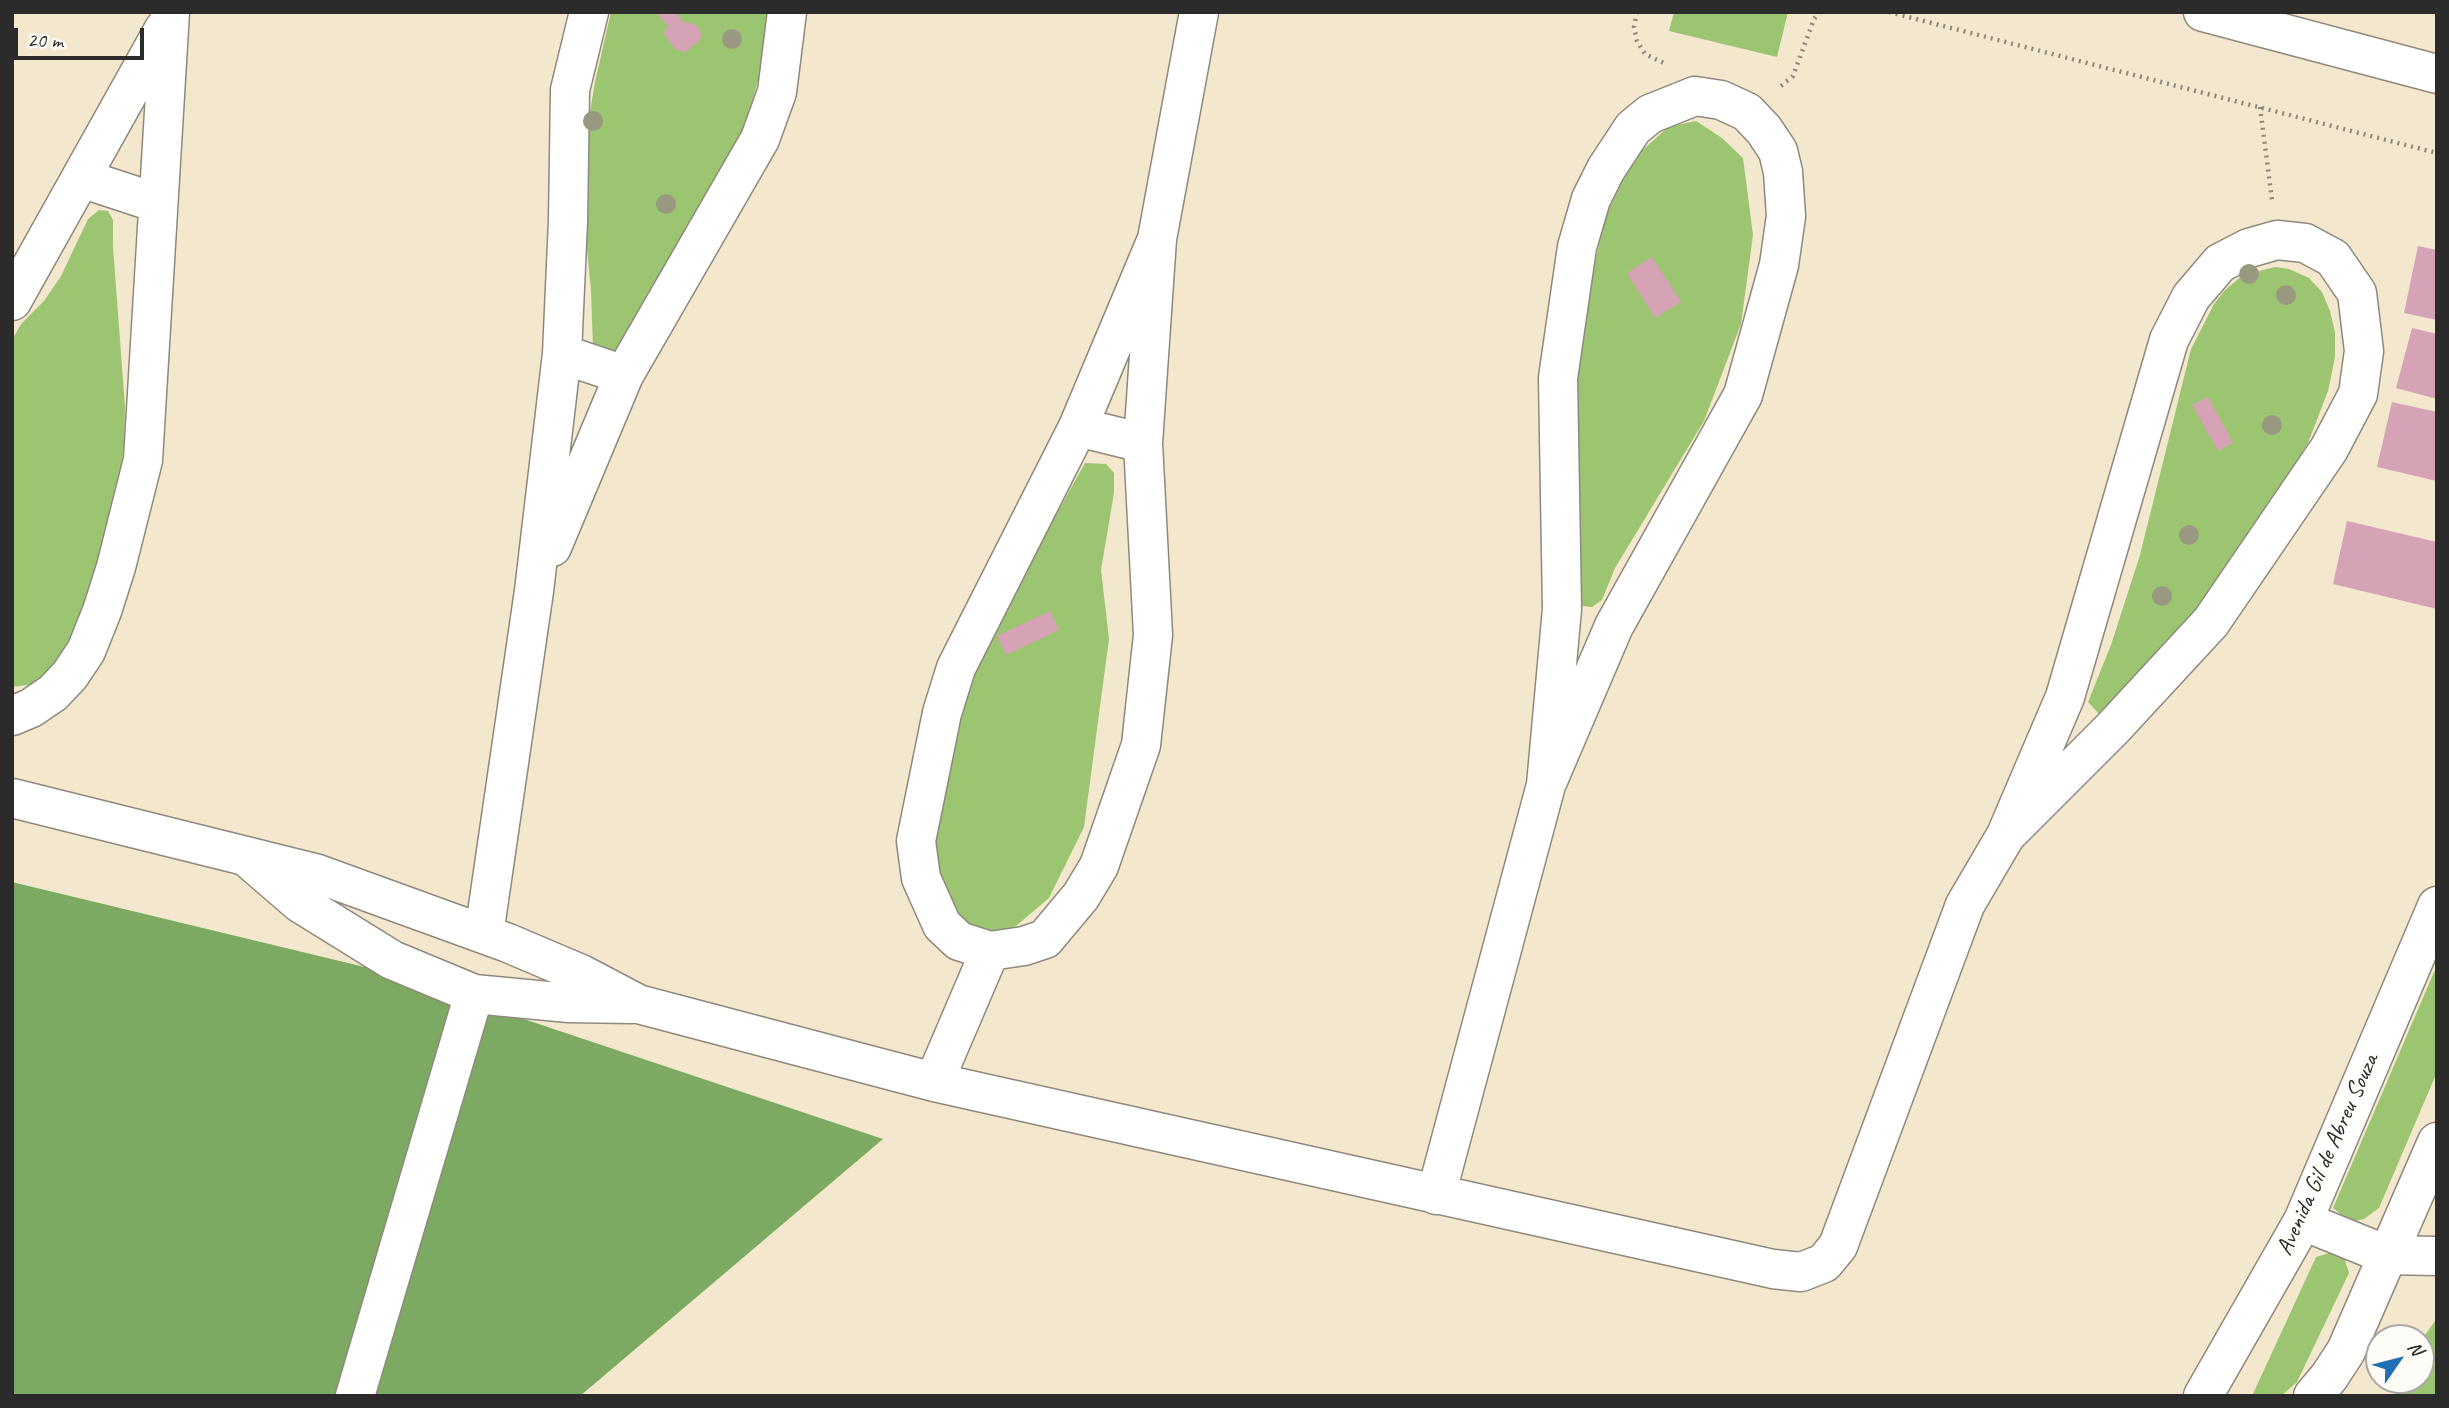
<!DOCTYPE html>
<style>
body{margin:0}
#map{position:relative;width:2449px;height:1408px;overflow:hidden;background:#f3e7ce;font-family:Caveat,sans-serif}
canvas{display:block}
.frame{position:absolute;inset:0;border:14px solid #2b2b2b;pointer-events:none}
.north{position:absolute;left:2365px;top:1324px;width:70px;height:70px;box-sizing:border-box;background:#fdfcf7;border:2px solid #a9a8a5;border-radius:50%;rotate:55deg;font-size:19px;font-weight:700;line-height:28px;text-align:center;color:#2b2b2b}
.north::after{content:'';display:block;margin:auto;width:24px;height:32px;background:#1f6fb2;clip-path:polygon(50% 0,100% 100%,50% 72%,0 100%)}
.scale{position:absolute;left:14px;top:28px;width:130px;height:32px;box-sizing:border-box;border:4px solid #2b2b2b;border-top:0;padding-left:9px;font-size:21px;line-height:24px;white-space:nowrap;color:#2b2b2b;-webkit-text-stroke:5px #fdfcf7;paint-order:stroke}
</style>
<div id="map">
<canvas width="2449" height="1408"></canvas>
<div class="frame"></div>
<div class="north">N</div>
<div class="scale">20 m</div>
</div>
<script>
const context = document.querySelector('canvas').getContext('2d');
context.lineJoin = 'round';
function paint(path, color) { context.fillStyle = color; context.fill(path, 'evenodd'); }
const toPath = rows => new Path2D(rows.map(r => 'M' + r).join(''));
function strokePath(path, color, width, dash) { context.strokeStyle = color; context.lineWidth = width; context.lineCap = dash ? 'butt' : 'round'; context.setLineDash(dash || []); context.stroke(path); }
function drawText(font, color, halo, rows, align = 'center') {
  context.font = font + ' Caveat,sans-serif'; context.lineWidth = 6; context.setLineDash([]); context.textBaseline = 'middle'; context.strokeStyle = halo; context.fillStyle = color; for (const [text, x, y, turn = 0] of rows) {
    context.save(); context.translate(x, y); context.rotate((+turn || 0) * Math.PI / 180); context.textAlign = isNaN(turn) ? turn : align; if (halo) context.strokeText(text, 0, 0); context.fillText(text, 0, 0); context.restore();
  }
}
paint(toPath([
 [611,12,768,12,767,48,739,149,618,356,593,348,591,291,583,206,585,143,595,82],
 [1674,12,1788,12,1777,57,1669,31],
 [1696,121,1722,138,1743,158,1753,235,1741,324,1704,421,1615,568,1602,600,1592,607,1583,606,1578,599,1571,409,1580,332,1605,217,1634,158,1668,127],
 [99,210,108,211,113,220,113,247,125,407,124,447,116,499,79,621,59,662,36,684,12,687,12,340,21,324,44,301,61,276,88,219],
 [2275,267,2289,269,2309,278,2322,292,2330,311,2335,332,2335,357,2328,391,2308,443,2271,502,2175,638,2101,716,2088,702,2111,645,2140,555,2191,349,2214,304,2225,290,2243,275],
 [1085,463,1106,464,1114,473,1114,493,1101,570,1109,639,1084,827,1049,898,1010,931,970,933,950,917,930,834,958,690],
 [2437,965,2437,1072,2379,1208,2364,1219,2355,1221,2344,1217,2333,1208],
 [2329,1253,2340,1254,2345,1260,2349,1273,2297,1382,2281,1396,2252,1396,2316,1257],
 [2437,1318,2437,1396,2394,1396,2403,1380,2421,1380,2421,1341]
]), '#9cc571');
paint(toPath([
 [12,882,377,970,883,1139,580,1396,12,1396]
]), '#7daa63');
paint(toPath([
 [655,12,675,12,683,22,694,24,700,29,701,36,697,43,685,52,677,50,671,44,664,33,668,26],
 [2418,246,2437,250,2437,320,2404,313],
 [1652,257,1681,302,1655,318,1627,273],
 [2412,328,2437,334,2437,399,2396,388],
 [2208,397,2233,443,2218,451,2192,405],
 [2392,402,2437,412,2437,481,2377,467],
 [2347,521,2437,542,2437,609,2333,584],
 [1050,611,1059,630,1006,655,997,636]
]), '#d6a2b5');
const minor = toPath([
 [2203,12,2437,74],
 [81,178,157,203],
 [1157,239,1078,427,956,668,942,713,916,841,921,878,942,925,959,941,990,951,1024,946,1045,939,1081,896,1099,866,1141,745,1153,635,1143,443,1157,239,1199,12],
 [12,301,164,29],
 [562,354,624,375],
 [1078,427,1143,443],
 [552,547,624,375,760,139,777,92,787,12],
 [12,716,31,708,53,693,70,675,86,651,102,611,116,567,143,460,170,12],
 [12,798,318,874,508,943,581,974,638,1004,934,1082,1773,1269,1801,1272,1824,1263,1838,1246,1965,905,2006,835,2065,697,2169,340,2191,297,2220,263,2249,248,2277,240,2305,243,2333,258,2357,293,2364,351,2358,394,2329,449,2211,622,2113,728,2006,835],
 [249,859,300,903,392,960,474,994,569,1003,632,1004],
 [484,934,534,591,562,354,568,221,570,90,589,12],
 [934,1082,990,951],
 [1436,1195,1546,785,1614,626,1743,395,1779,265,1786,216,1783,172,1778,151,1764,130,1747,112,1721,100,1695,96,1650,114,1633,128,1606,169,1591,199,1577,247,1558,378,1562,609,1546,785],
 [2387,1255,2437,1256],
 [355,1396,474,994]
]);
const tertiary = toPath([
 [2303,1221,2387,1255],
 [2203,1396,2303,1221,2437,906],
 [2313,1396,2329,1377,2346,1351,2437,1142]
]);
strokePath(minor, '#8f897c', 41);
strokePath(tertiary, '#8f897c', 41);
strokePath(toPath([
 [1637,12,1634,27,1637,41,1645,54,1664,63],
 [1889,12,2437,153],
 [1781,86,1793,76,1814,19,1820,12],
 [2260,107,2272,200]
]), '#8f897c', 4.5, [2, 5]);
strokePath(minor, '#fff', 38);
strokePath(tertiary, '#fff', 38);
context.fillStyle = '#989980';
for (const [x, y] of [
 [732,39],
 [593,121],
 [666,204],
 [2249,274],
 [2286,295],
 [2272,425],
 [2189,535],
 [2162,596]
]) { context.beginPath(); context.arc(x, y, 10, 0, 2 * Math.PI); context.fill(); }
drawText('24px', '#2b2b2b', '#fdfcf7', [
 ["Avenida Gil de Abreu Souza",2328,1155,-66]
]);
</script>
